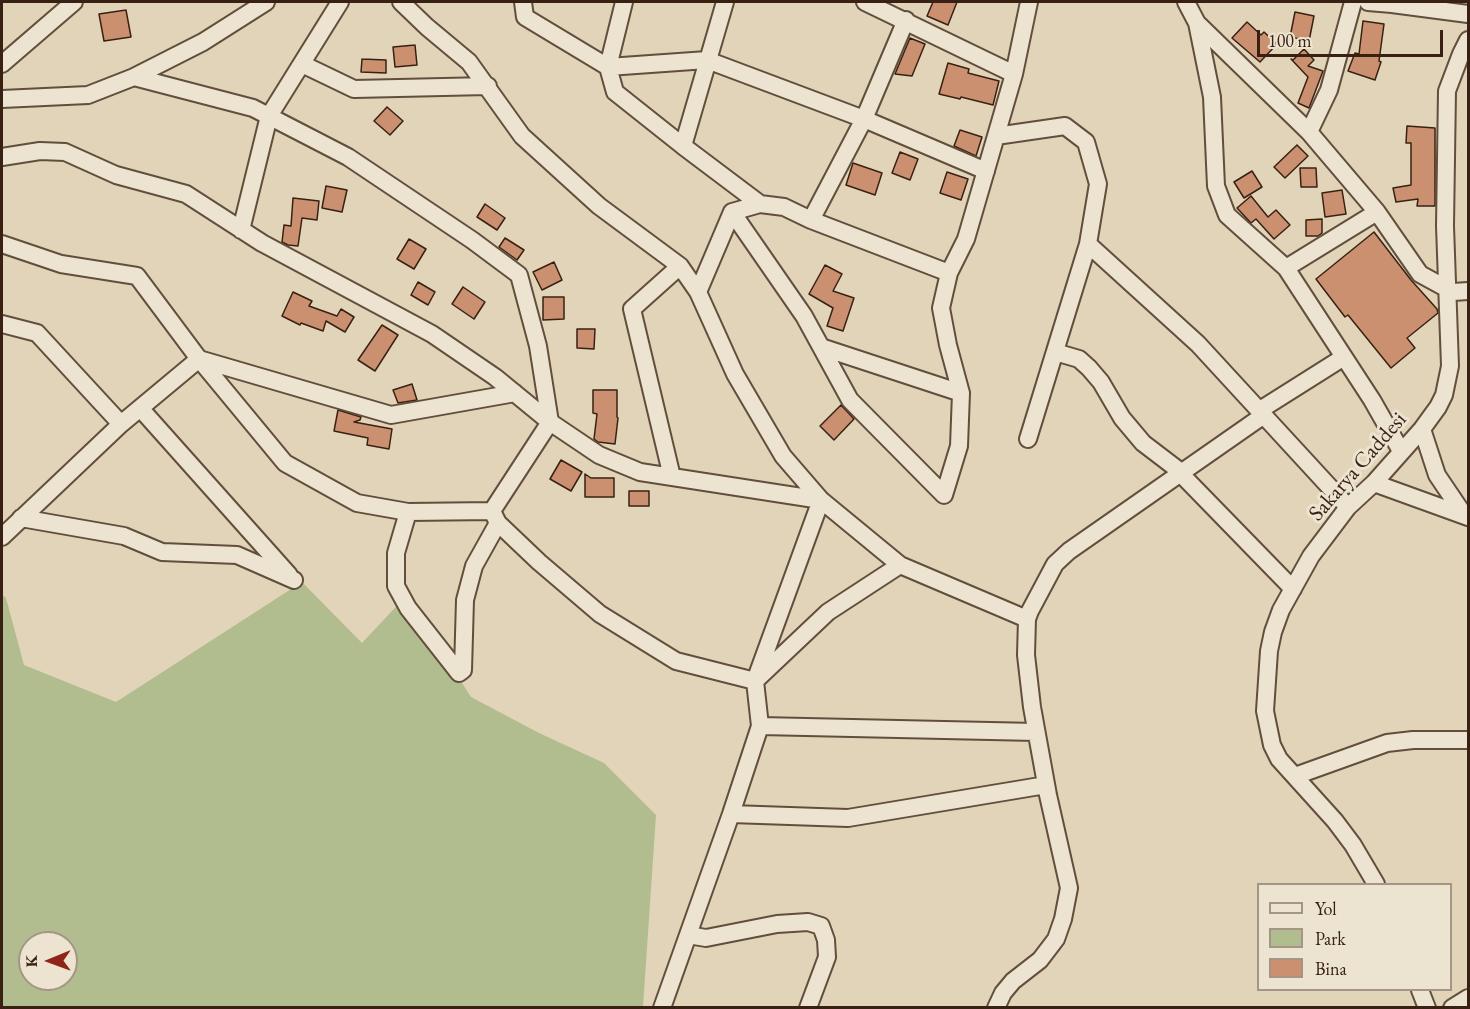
<!DOCTYPE html>
<style>
body{margin:0}
#map{position:relative;width:1470px;height:1009px;overflow:hidden;background:#e2d4b8;font-family:"EB Garamond",serif}
canvas{display:block}
.frame{position:absolute;inset:0;border:3px solid #382113;pointer-events:none}
.legend{position:absolute;left:1257px;top:883px;width:195px;height:108px;box-sizing:border-box;background:#ece3d1;border:2px solid #a49585;margin:0;padding:8px 10px;list-style:none;font-size:18px;color:#382113}
.legend li{display:flex;align-items:center;gap:12px;height:30px}
.legend b{width:30px;border:2px solid #a49585}
.north{position:absolute;left:18px;top:931px;width:60px;height:60px;box-sizing:border-box;background:#ece3d1;border:2px solid #a49585;border-radius:50%;rotate:269deg;font-size:16px;font-weight:700;line-height:24px;text-align:center;color:#382113}
.north::after{content:'';display:block;margin:auto;width:21px;height:27px;background:#8f2418;clip-path:polygon(50% 0,100% 100%,50% 72%,0 100%)}
.scale{position:absolute;left:1257px;top:30px;width:186px;height:27px;box-sizing:border-box;border:3px solid #382113;border-top:0;padding-left:8px;font-size:18px;line-height:21px;white-space:nowrap;color:#382113;-webkit-text-stroke:4px #ece3d1;paint-order:stroke}
</style>
<div id="map">
<canvas width="1470" height="1009"></canvas>
<div class="frame"></div>
<ul class="legend">
<li><b style="height:8px;background:#ece3d1"></b>Yol</li>
<li><b style="height:16px;background:#b2bd8f"></b>Park</li>
<li><b style="height:16px;background:#cb9070"></b>Bina</li>
</ul>
<div class="north">K</div>
<div class="scale">100 m</div>
</div>
<script>
const context = document.querySelector('canvas').getContext('2d');
context.lineJoin = 'round';
function paint(path, color) { context.fillStyle = color; context.fill(path, 'evenodd'); }
const toPath = rows => new Path2D(rows.map(r => 'M' + r).join(''));
function strokePath(path, color, width, dash) { context.strokeStyle = color; context.lineWidth = width; context.lineCap = dash ? 'butt' : 'round'; context.setLineDash(dash || []); context.stroke(path); }
function drawText(font, color, halo, rows, align = 'center') {
  context.font = font + ' "EB Garamond",serif'; context.lineWidth = 6; context.setLineDash([]); context.textBaseline = 'middle'; context.strokeStyle = halo; context.fillStyle = color; for (const [text, x, y, turn = 0] of rows) {
    context.save(); context.translate(x, y); context.rotate((+turn || 0) * Math.PI / 180); context.textAlign = isNaN(turn) ? turn : align; if (halo) context.strokeText(text, 0, 0); context.fillText(text, 0, 0); context.restore();
  }
}
paint(toPath([
 [302,582,362,643,406,596,471,697,539,733,604,763,656,815,643,1007,2,1007,2,595,6,598,24,665,116,702],
 [30,943,66,943,66,979,30,979]
]), '#b2bd8f');
const building = toPath([
 [933,2,957,2,948,25,927,16,933,2],
 [126,10,131,37,104,41,99,14,126,10],
 [1295,12,1314,16,1309,41,1290,37,1295,12],
 [1363,21,1384,24,1379,61,1381,62,1375,80,1348,71,1355,53,1359,54,1363,21],
 [1247,22,1261,35,1264,32,1277,44,1260,62,1232,38,1247,22],
 [910,38,925,44,912,76,895,74,910,38],
 [415,45,417,65,395,67,393,47,415,45],
 [1304,49,1314,60,1308,66,1323,71,1309,108,1298,103,1308,77,1291,59,1293,60,1304,49],
 [362,59,386,60,386,73,361,72,362,59],
 [948,63,969,69,968,73,999,81,993,105,961,97,960,99,939,94,948,63],
 [387,107,403,121,390,135,374,121,387,107],
 [1407,126,1435,128,1435,206,1417,206,1418,199,1396,202,1393,188,1411,185,1411,143,1406,143,1407,126],
 [960,130,982,137,976,156,954,146,960,130],
 [1297,145,1308,156,1285,178,1274,167,1297,145],
 [900,152,918,159,910,180,892,173,900,152],
 [853,163,882,173,875,195,846,185,853,163],
 [1300,168,1316,168,1317,187,1301,187,1300,168],
 [1252,171,1262,187,1244,198,1234,182,1252,171],
 [947,172,968,179,961,200,940,193,947,172],
 [326,186,347,190,342,212,322,208,326,186],
 [1342,190,1346,214,1325,217,1322,193,1342,190],
 [1251,196,1268,217,1276,210,1290,225,1274,239,1256,219,1251,223,1237,208,1251,196],
 [293,198,319,201,317,220,302,218,298,246,288,245,282,242,284,225,291,226,293,198],
 [485,204,505,218,497,230,477,217,485,204],
 [1322,219,1322,233,1318,236,1306,236,1306,220,1322,219],
 [1374,232,1411,280,1437,309,1438,313,1407,338,1415,348,1391,368,1348,315,1345,317,1316,279,1374,232],
 [505,238,524,250,517,260,499,247,505,238],
 [409,239,426,249,414,269,397,259,409,239],
 [554,262,562,280,542,290,533,272,554,262],
 [825,265,842,274,833,291,854,298,843,331,827,326,833,308,809,294,825,265],
 [418,282,435,292,428,305,411,295,418,282],
 [463,287,485,302,474,319,452,304,463,287],
 [293,292,312,301,309,306,337,316,341,309,354,317,345,332,326,321,323,331,301,323,300,325,282,316,293,292],
 [543,297,564,297,564,319,543,320,543,297],
 [382,325,398,335,375,371,358,360,382,325],
 [577,329,595,329,594,349,577,348,577,329],
 [412,384,417,400,398,403,393,390,412,384],
 [593,390,617,390,617,417,618,418,615,444,598,442,594,439,597,414,593,413,593,390],
 [841,405,854,419,834,440,820,426,841,405],
 [338,410,361,417,360,420,354,422,392,429,389,449,367,445,368,438,334,431,338,410],
 [561,460,582,472,571,491,550,479,561,460],
 [585,474,591,478,614,478,614,497,585,497,585,474],
 [629,491,649,491,649,506,629,506,629,491]
]);
paint(building, '#cb9070');
strokePath(building, '#382113', 1.5);
const minor = toPath([
 [401,2,427,27,469,62,522,136,599,206,680,266,698,292,735,374,783,456,821,500,900,565,1027,619],
 [523,2,525,17,608,67,615,92,683,146,760,204],
 [624,2,608,67,707,60,864,119,906,20],
 [865,2,1014,74],
 [1186,2,1197,23,1309,132,1377,212,1420,274,1453,292,1468,291],
 [1368,2,1392,4,1401,2],
 [1392,4,1468,14],
 [1197,23,1212,97,1216,186,1227,215,1286,268,1377,212],
 [2,64,74,2],
 [302,64,354,89,488,86],
 [134,77,253,108,348,157,472,240,519,275,538,346,550,422,492,511],
 [2,99,88,95,134,77,203,42,266,2],
 [1309,132,1329,90,1353,2],
 [996,136,1065,126,1086,142,1098,184,1088,244,1028,439],
 [683,146,725,2],
 [2,157,40,151,65,152,116,175,186,194,262,243,432,334,495,377,550,422,599,455,640,472,821,500],
 [732,212,804,316,850,400,944,495,959,446,961,393,948,345,941,308,949,273,966,239,1014,74,1029,2],
 [811,220,864,119,986,171],
 [241,230,269,116,340,2],
 [2,244,61,264,137,276,199,359,285,463,357,503,408,512,492,511],
 [1088,244,1198,344,1348,507],
 [1286,268,1372,400,1401,451],
 [698,292,732,212,760,204,784,207,811,220,949,273],
 [2,324,37,333,121,424],
 [821,347,961,393],
 [1055,352,1079,359,1089,368,1101,382,1122,418,1143,443,1181,472],
 [199,359,391,415,515,393],
 [140,408,289,575],
 [1260,410,1344,357],
 [1422,429,1437,475,1464,515],
 [1180,473,1293,589],
 [672,477,632,309,680,266],
 [1374,483,1468,517],
 [492,511,498,523,539,562,600,614,676,661,755,681,821,500],
 [408,512,396,553,396,586,408,608,459,673,463,670,465,600,474,566,498,523],
 [21,518,124,536,162,552,237,555,294,580],
 [2,537,121,424,199,359],
 [760,726,1036,732],
 [1295,776,1387,743,1413,740,1468,740],
 [731,814,848,818,1046,785],
 [1376,884,1353,845,1335,821,1279,759,1272,745,1265,711,1269,651,1273,632,1281,610,1311,556,1348,507,1374,483,1422,429,1438,407,1444,395,1450,366,1445,226,1447,91,1461,54,1468,40],
 [688,935,706,938,777,924,808,922,821,926,826,940,827,957,808,1008],
 [1420,990,1427,1008],
 [662,1008,731,814,760,726,755,681,828,612,900,565],
 [996,1008,1003,993,1013,981,1040,960,1056,939,1063,919,1069,888,1048,795,1032,707,1026,655,1027,619,1030,611,1055,564,1069,551,1264,415],
 [1452,1008,1468,998]
]);
strokePath(minor, '#624e3c', 20);
strokePath(minor, '#ece3d1', 16);
drawText('22px', '#382113', '#ece3d1', [
 ["Sakarya Caddesi",1358,467,-49]
]);
</script>
